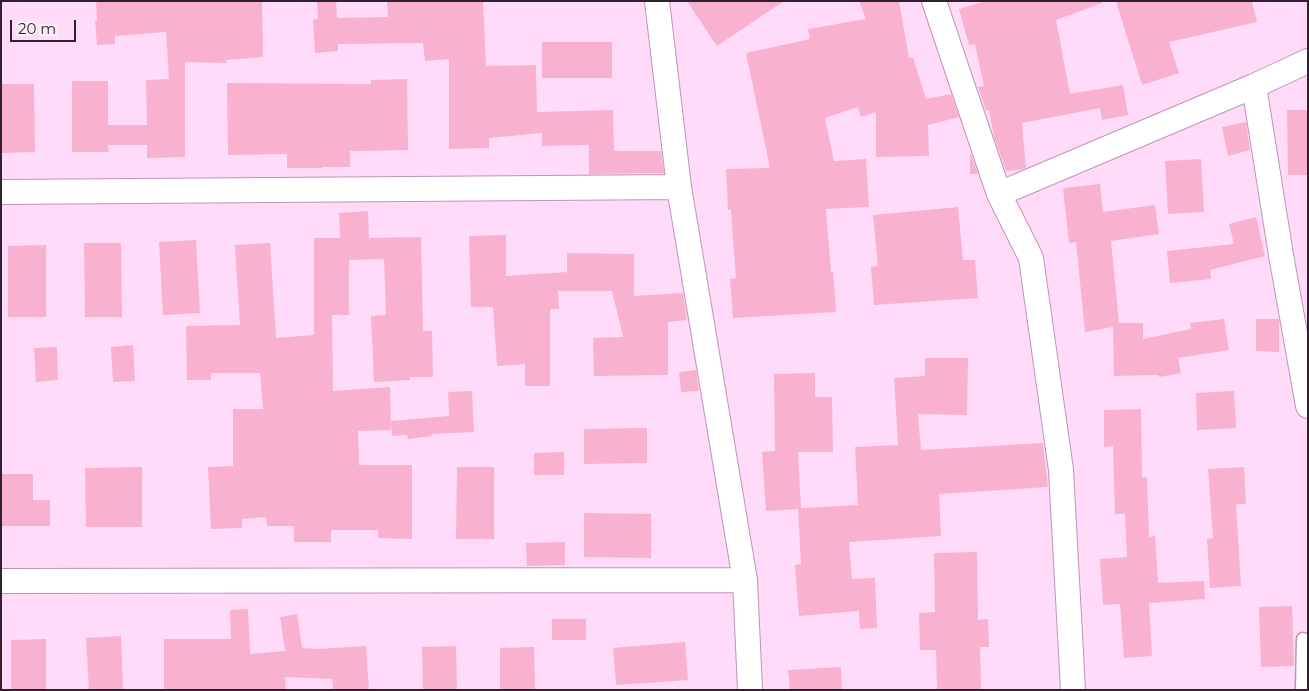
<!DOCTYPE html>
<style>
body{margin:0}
#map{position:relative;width:1309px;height:691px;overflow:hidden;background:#ffdbf9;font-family:Montserrat,sans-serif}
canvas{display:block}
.frame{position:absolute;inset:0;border:2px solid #31212f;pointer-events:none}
.scale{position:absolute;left:10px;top:20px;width:66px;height:22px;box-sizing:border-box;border:2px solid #31212f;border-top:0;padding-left:6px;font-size:15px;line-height:18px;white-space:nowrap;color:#31212f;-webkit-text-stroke:4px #fbf2f9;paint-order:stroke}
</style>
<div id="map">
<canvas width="1309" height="691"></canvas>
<div class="frame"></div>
<div class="scale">20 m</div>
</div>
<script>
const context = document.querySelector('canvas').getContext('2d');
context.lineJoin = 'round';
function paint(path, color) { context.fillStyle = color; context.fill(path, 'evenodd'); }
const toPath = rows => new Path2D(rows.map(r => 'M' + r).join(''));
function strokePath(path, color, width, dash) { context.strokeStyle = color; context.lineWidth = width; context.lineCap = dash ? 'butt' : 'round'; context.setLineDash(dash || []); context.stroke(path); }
paint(toPath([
 [96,1,262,1,263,57,226,60,227,63,185,62,185,157,147,158,147,145,108,145,109,152,72,152,72,81,108,81,108,125,147,125,146,80,169,79,166,32,115,36,115,44,97,45,95,21,97,21],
 [317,1,336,1,337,18,388,17,387,1,483,1,486,66,536,65,537,112,613,110,614,151,661,151,664,173,589,174,589,145,542,146,542,133,489,138,489,148,449,149,449,59,425,61,423,43,338,44,338,51,315,53,313,20,318,19],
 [687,1,784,1,717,46],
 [859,1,899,1,909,58,913,57,926,99,951,94,959,117,928,125,929,156,876,157,876,112,861,117,858,107,825,118,834,161,866,159,869,207,826,209,831,272,833,272,836,312,733,318,730,279,736,278,731,210,728,210,726,169,770,168,746,53,810,39,808,29,866,19],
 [985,1,1102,1,1102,3,1056,20,1070,94,1123,85,1128,115,1102,120,1100,108,1022,123,1026,168,1019,170,1006,171,994,137,989,110,986,111,978,87,984,86,975,44,969,45,959,9],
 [1116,1,1252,1,1257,22,1169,42,1179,73,1142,85],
 [542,42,612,42,612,78,542,78],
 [407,79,408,150,350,151,350,167,322,167,322,168,287,168,287,154,228,155,227,83,371,84,371,80],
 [1,84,34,84,35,152,1,153],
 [1287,110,1308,110,1308,175,1288,175],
 [1246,122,1250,150,1228,156,1222,127],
 [970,154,971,154,978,174,970,174],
 [1201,159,1204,212,1168,214,1165,161],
 [1100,184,1103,212,1155,205,1159,234,1111,241,1119,323,1143,323,1143,339,1191,329,1190,323,1224,319,1229,350,1178,358,1181,373,1159,377,1158,375,1114,376,1113,327,1085,332,1076,242,1069,243,1063,188],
 [958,207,963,260,975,260,978,298,874,305,871,267,878,266,873,215],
 [368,211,369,238,421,237,423,331,432,331,433,377,410,377,410,380,374,382,371,316,386,315,384,259,349,260,349,315,332,315,333,391,390,387,391,430,358,431,359,465,412,465,412,539,378,538,378,530,331,530,331,542,294,542,294,526,267,526,266,517,242,519,242,528,211,529,208,467,233,466,233,409,263,409,260,373,211,373,211,380,187,380,186,326,240,325,235,245,270,243,276,338,314,335,314,238,340,238,339,213],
 [1256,217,1265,256,1210,270,1211,279,1170,283,1167,251,1234,244,1229,224],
 [506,235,506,276,567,272,567,253,634,254,634,296,683,293,687,320,668,322,668,375,594,376,593,338,623,337,612,291,558,291,559,309,550,309,550,386,525,386,525,364,497,366,493,307,471,307,469,236],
 [196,240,200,313,163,315,159,242],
 [84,243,121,243,122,317,85,317],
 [46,245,46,317,8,317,8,246],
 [1256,319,1279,319,1279,352,1256,351],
 [133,345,135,381,113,382,111,347],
 [57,347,58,380,36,382,34,348],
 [925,358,968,358,967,415,918,414,921,450,1043,443,1048,487,939,494,941,536,849,542,852,579,875,578,877,628,860,629,859,611,799,616,795,565,801,564,798,509,766,511,762,452,775,451,774,374,815,373,815,397,832,397,833,452,798,452,801,508,858,505,855,447,898,445,894,378,925,376],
 [696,370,699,391,681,392,679,372],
 [472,391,474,432,431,434,432,436,408,439,407,435,392,436,391,421,449,416,448,392],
 [1234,391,1236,428,1197,430,1196,393],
 [1141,409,1142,478,1147,477,1149,537,1155,536,1158,583,1204,581,1205,599,1149,603,1152,656,1124,658,1120,604,1103,605,1100,559,1127,557,1125,514,1115,514,1113,446,1104,447,1104,410],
 [647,428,647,463,584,464,584,429],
 [564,452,564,475,534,475,534,453],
 [142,467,142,527,86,527,85,468],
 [457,467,494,467,494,539,456,539],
 [1244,467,1246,504,1236,504,1241,586,1210,588,1207,539,1213,538,1208,469],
 [1,474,33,474,33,500,50,500,50,526,1,526],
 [584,513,651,514,651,558,584,557],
 [565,542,565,565,527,566,526,543],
 [977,552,978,620,988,619,989,647,980,647,981,690,937,690,936,650,920,650,919,613,935,612,934,553],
 [1292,606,1294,666,1261,667,1259,607],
 [248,609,250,654,285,651,280,617,297,614,302,648,318,649,366,646,369,690,333,690,332,679,285,677,286,690,164,690,164,639,231,639,230,610],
 [552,619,586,619,586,640,552,640],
 [121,636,123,690,89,690,86,638],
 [46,639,46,690,11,690,11,640],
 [685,642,688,680,616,685,613,648],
 [456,646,457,690,423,690,422,647],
 [534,647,535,690,500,690,500,648],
 [841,667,842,690,790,690,788,670]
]), '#f8b2d0');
const service = toPath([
 [1302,690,1303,639]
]);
const minor = toPath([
 [657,1,679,187,745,580,750,690],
 [934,1,999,194,1031,258,1061,470,1073,690],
 [1254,86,1281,255,1308,406],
 [1,192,679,187],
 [999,194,1254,86,1308,61],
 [1,581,745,580]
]);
strokePath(service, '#be94b7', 15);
strokePath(minor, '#be94b7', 26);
strokePath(service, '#fff', 12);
strokePath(minor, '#fff', 24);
</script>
